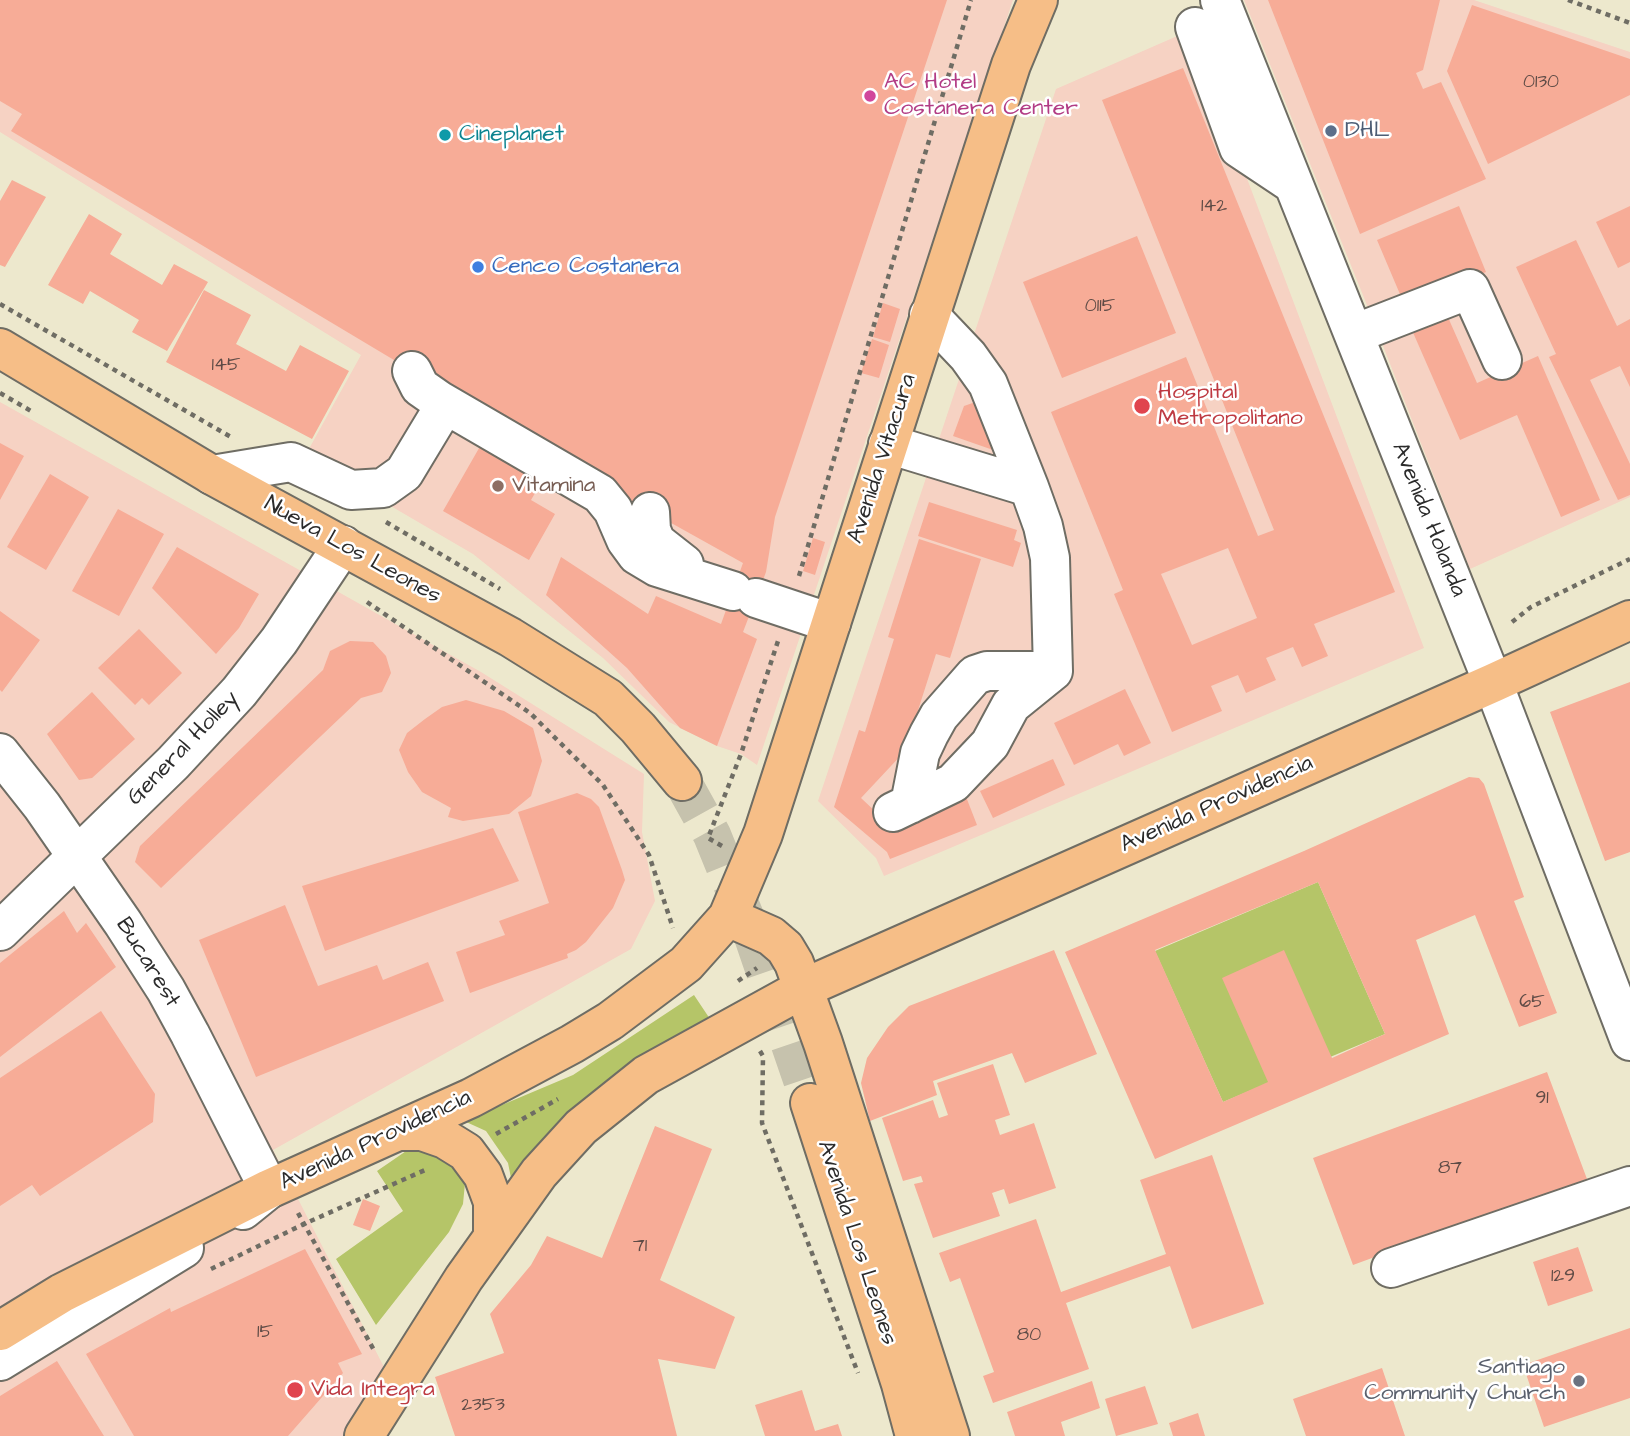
<!DOCTYPE html>
<style>
body{margin:0}
canvas{display:block;background:#ede8cd}
</style>
<canvas width="1630" height="1436"></canvas>
<script>
const context = document.querySelector('canvas').getContext('2d');
context.lineJoin = 'round';
function paint(path, color) { context.fillStyle = color; context.fill(path, 'evenodd'); }
const toPath = rows => new Path2D(rows.map(r => 'M' + r).join(''));
function strokePath(path, color, width, dash) { context.strokeStyle = color; context.lineWidth = width; context.lineCap = dash ? 'butt' : 'round'; context.setLineDash(dash || []); context.stroke(path); }
function drawText(font, color, halo, rows, align = 'center') {
  context.font = font + ' "Architects Daughter",sans-serif'; context.lineWidth = 5; context.setLineDash([]); context.textBaseline = 'middle'; context.strokeStyle = halo; context.fillStyle = color; for (const [text, x, y, turn = 0] of rows) {
    context.save(); context.translate(x, y); context.rotate((+turn || 0) * Math.PI / 180); context.textAlign = isNaN(turn) ? turn : align; if (halo) context.strokeText(text, 0, 0); context.fillText(text, 0, 0); context.restore();
  }
}
paint(toPath([
 [0,0,1013,0,757,765,741,754,717,746,669,722,603,658,473,554,305,456,361,355,0,132],
 [1244,0,1474,0,1630,52,1630,497,1470,569,1371,315],
 [1191,30,1424,648,884,876,876,858,818,801,1056,89],
 [0,402,481,672,644,774,642,832,655,901,631,949,273,1150,387,1373,347,1436,0,1436]
]), '#f6d2c3');
paint(toPath([
 [1318,882,1385,1034,1223,1102,1155,951],
 [694,995,710,1019,514,1193,508,1163,486,1131,464,1121,573,1075],
 [412,1147,449,1161,465,1183,463,1204,449,1232,376,1325,336,1259,403,1211,377,1171]
]), '#b5c568');
paint(toPath([
 [0,0,947,0,775,517,766,572,743,632,757,639,717,746,680,728,627,668,546,595,561,557,648,614,656,596,721,624,743,563,603,485,11,131,22,114,0,101],
 [1268,0,1440,0,1423,70,1416,73,1423,89,1441,82,1486,179,1360,234],
 [1472,5,1630,59,1630,95,1488,164,1447,71],
 [1183,68,1395,592,1314,624,1328,656,1302,667,1293,647,1266,658,1276,680,1246,693,1238,675,1211,686,1222,711,1172,732,1114,594,1123,590,1051,412,1186,357,1258,536,1274,530,1102,100],
 [1228,548,1257,618,1192,645,1161,574],
 [12,180,46,197,5,267,0,265,0,201],
 [1459,206,1486,272,1405,306,1377,240],
 [1630,206,1630,262,1618,268,1596,222],
 [89,214,122,234,110,254,162,285,174,264,208,282,167,351,132,332,139,320,90,291,83,304,48,285],
 [1137,236,1176,333,1062,378,1023,282],
 [1576,240,1617,326,1630,319,1630,387,1620,366,1590,380,1630,464,1630,495,1618,500,1549,357,1556,354,1516,267],
 [204,290,251,315,236,344,286,371,300,345,349,371,312,439,166,362],
 [883,303,900,309,890,342,873,337],
 [1443,306,1477,383,1538,356,1600,500,1561,517,1517,415,1460,440,1408,321],
 [872,339,889,345,879,378,861,373],
 [987,398,996,451,953,436,964,406],
 [486,436,548,471,531,500,555,514,529,560,443,511],
 [0,443,24,456,0,500],
 [50,474,89,497,46,570,7,547],
 [929,502,1017,530,1014,540,1021,543,1013,567,918,536],
 [118,509,164,534,119,616,72,591],
 [813,538,825,542,815,575,803,571],
 [919,539,981,559,950,658,936,654,905,751,861,798,897,832,921,805,963,789,977,825,890,859,887,852,834,807,859,730,865,732,894,639,888,637],
 [177,547,259,594,239,628,216,654,152,588],
 [0,611,40,640,2,692,0,690],
 [139,629,182,673,149,705,142,698,135,705,98,668],
 [350,641,373,642,386,656,391,673,382,692,361,698,161,888,135,862,140,846,323,670,330,651],
 [1630,682,1630,852,1605,861,1550,712],
 [1125,689,1151,743,1124,756,1118,744,1074,765,1054,723],
 [92,692,135,739,92,778,79,780,47,734],
 [466,700,504,711,533,728,542,761,531,796,509,814,463,821,448,817,451,808,422,792,408,772,399,750,407,733,425,719,442,707],
 [1053,759,1065,785,993,818,980,791],
 [1469,777,1479,778,1484,784,1524,897,1514,901,1557,1013,1519,1027,1475,915,1416,940,1449,1034,1155,1159,1065,952,1304,851],
 [1318,882,1385,1034,1332,1058,1284,950,1222,978,1268,1082,1223,1102,1155,950],
 [577,793,591,799,599,807,622,870,625,880,613,908,586,942,576,950,567,954,568,958,470,993,456,952,505,935,499,921,549,903,518,812],
 [493,828,519,881,325,951,302,886],
 [285,905,318,986,377,965,383,980,428,962,444,1001,256,1077,199,940],
 [64,911,77,933,86,923,116,967,0,1057,0,963],
 [1054,950,1097,1054,1025,1083,1012,1053,933,1081,937,1095,870,1121,861,1083,867,1058,888,1027,909,1006],
 [101,1011,155,1094,153,1122,40,1196,32,1185,0,1206,0,1078],
 [993,1064,1010,1115,995,1120,1000,1135,1034,1123,1056,1188,1009,1204,1004,1189,992,1193,1000,1216,933,1238,914,1184,923,1182,921,1176,903,1181,882,1118,933,1100,939,1118,948,1115,937,1083],
 [1547,1072,1587,1179,1353,1265,1313,1158],
 [655,1126,712,1149,660,1280,735,1317,715,1369,658,1359,677,1436,455,1436,435,1377,504,1353,490,1314,531,1265,547,1236,602,1258],
 [1212,1155,1264,1304,1192,1329,1170,1266,1066,1303,1089,1369,993,1403,983,1376,994,1372,960,1278,950,1282,939,1253,1036,1219,1061,1292,1166,1254,1140,1180],
 [363,1199,380,1206,370,1231,353,1225],
 [1578,1247,1593,1291,1548,1306,1533,1262],
 [305,1249,362,1354,338,1363,343,1373,288,1436,134,1436,86,1354,170,1308,171,1312],
 [1630,1328,1630,1398,1544,1427,1523,1365],
 [57,1361,104,1436,0,1436,0,1396],
 [1382,1368,1405,1436,1306,1436,1293,1399],
 [1092,1381,1100,1408,1061,1422,1065,1436,1015,1436,1007,1412],
 [1145,1386,1158,1424,1116,1436,1105,1399],
 [802,1390,815,1431,838,1424,842,1436,765,1436,755,1405],
 [1198,1413,1205,1436,1173,1436,1169,1423]
]), '#f7ac97');
strokePath(toPath([
 [682,781,712,835,751,931,810,1103]
]), '#c6c2ad', 38, [38, 19]);
const minor = toPath([
 [1220,0,1493,683,1630,1041],
 [1195,27,1239,148,1293,184],
 [929,315,968,356,988,384,1029,487,1043,526,1050,558,1053,671],
 [1354,334,1470,289,1502,360],
 [440,401,600,494,613,510,626,540,637,555,657,567,733,591],
 [888,444,1029,487],
 [212,475,291,462,351,490,383,488,404,473,442,410,440,401,420,387,412,371],
 [650,512,651,530,656,542,684,564],
 [756,598,831,623],
 [0,753,42,806,123,923,166,990,190,1034,269,1189,243,1210],
 [910,804,920,753,929,734,939,716,975,675,987,671,1053,671],
 [893,812,953,783,990,744,1011,705,1053,671],
 [0,931,173,763,239,692,279,641,343,545],
 [1391,1268,1630,1186],
 [0,1361,184,1248]
]);
const major = toPath([
 [0,348,212,475,510,637,608,698,638,728,682,781],
 [728,917,771,936,785,948,794,963,823,1043,950,1436],
 [810,1103,901,1384,915,1436],
 [398,1131,422,1131,445,1139,466,1152,483,1175,493,1202,493,1234],
 [0,1331,62,1293,269,1189,471,1098,572,1044,610,1021,686,964,728,917,763,834,1011,65,1038,0],
 [364,1436,464,1278,539,1173,581,1127,646,1075,804,988,1493,683,1630,620]
]);
strokePath(minor, '#6f6d64', 42);
strokePath(major, '#6f6d64', 42);
strokePath(toPath([
 [1568,0,1630,23],
 [0,304,231,437],
 [0,393,31,411],
 [386,522,500,589],
 [799,576,971,0],
 [367,602,530,713,603,785,649,855,673,928],
 [1512,622,1531,607,1630,559],
 [722,846,708,838,741,754,778,641],
 [738,981,757,968],
 [760,1051,763,1056,762,1123,858,1373],
 [496,1134,558,1099],
 [298,1213,375,1352],
 [211,1269,304,1224,425,1170]
]), '#6f6d64', 4.5, [5, 5]);
strokePath(minor, '#fff', 38);
strokePath(major, '#f6be87', 38);
for (const [x, y, r, color] of [
 [870,96,7,"#d1479c"],
 [1331,131,7,"#5c6f8a"],
 [445,135,7,"#0f9aa8"],
 [478,267,7,"#3f7fe0"],
 [1142,406,9,"#e0444e"],
 [498,486,7,"#8d6e63"],
 [1579,1381,7,"#6b7280"],
 [295,1390,9,"#e0444e"]
]) { const dot = new Path2D(); dot.arc(x, y, r, 0, 2 * Math.PI); context.fillStyle = color; context.fill(dot); strokePath(dot, '#fff', 2.5); }
drawText('19px', '#5e4b46', null, [
 ["0130",1541,83],
 ["142",1214,207],
 ["0115",1100,307],
 ["145",226,366],
 ["65",1532,1003],
 ["91",1542,1099],
 ["87",1450,1169],
 ["71",640,1247],
 ["129",1563,1277],
 ["15",265,1333],
 ["80",1029,1336],
 ["2353",483,1406]
]);
drawText('23px', '#b23c85', '#fff', [
 ["AC Hotel",884,83],
 ["Costanera Center",884,109]
], 'left');
drawText('23px', '#4e5e75', '#fff', [
 ["DHL",1345,131]
], 'left');
drawText('23px', '#0d838f', '#fff', [
 ["Cineplanet",459,135]
], 'left');
drawText('23px', '#366cbe', '#fff', [
 ["Cenco Costanera",492,267]
], 'left');
drawText('23px', '#be3a42', '#fff', [
 ["Hospital",1158,393],
 ["Metropolitano",1158,419],
 ["Vida Integra",311,1390]
], 'left');
drawText('23px', '#2b2b2b', '#fff', [
 ["Avenida Vitacura",883,459,-72],
 ["Avenida Holanda",1428,520,68],
 ["Nueva Los Leones",352,551,29],
 ["General Holley",184,749,-46],
 ["Avenida Providencia",1217,805,-24],
 ["Bucarest",147,963,58],
 ["Avenida Providencia",376,1141,-25],
 ["Avenida Los Leones",856,1243,72]
]);
drawText('23px', '#785e54', '#fff', [
 ["Vitamina",512,486]
], 'left');
drawText('23px', '#5b616d', '#fff', [
 ["Santiago",1565,1368],
 ["Community Church",1565,1394]
], 'right');
</script>
